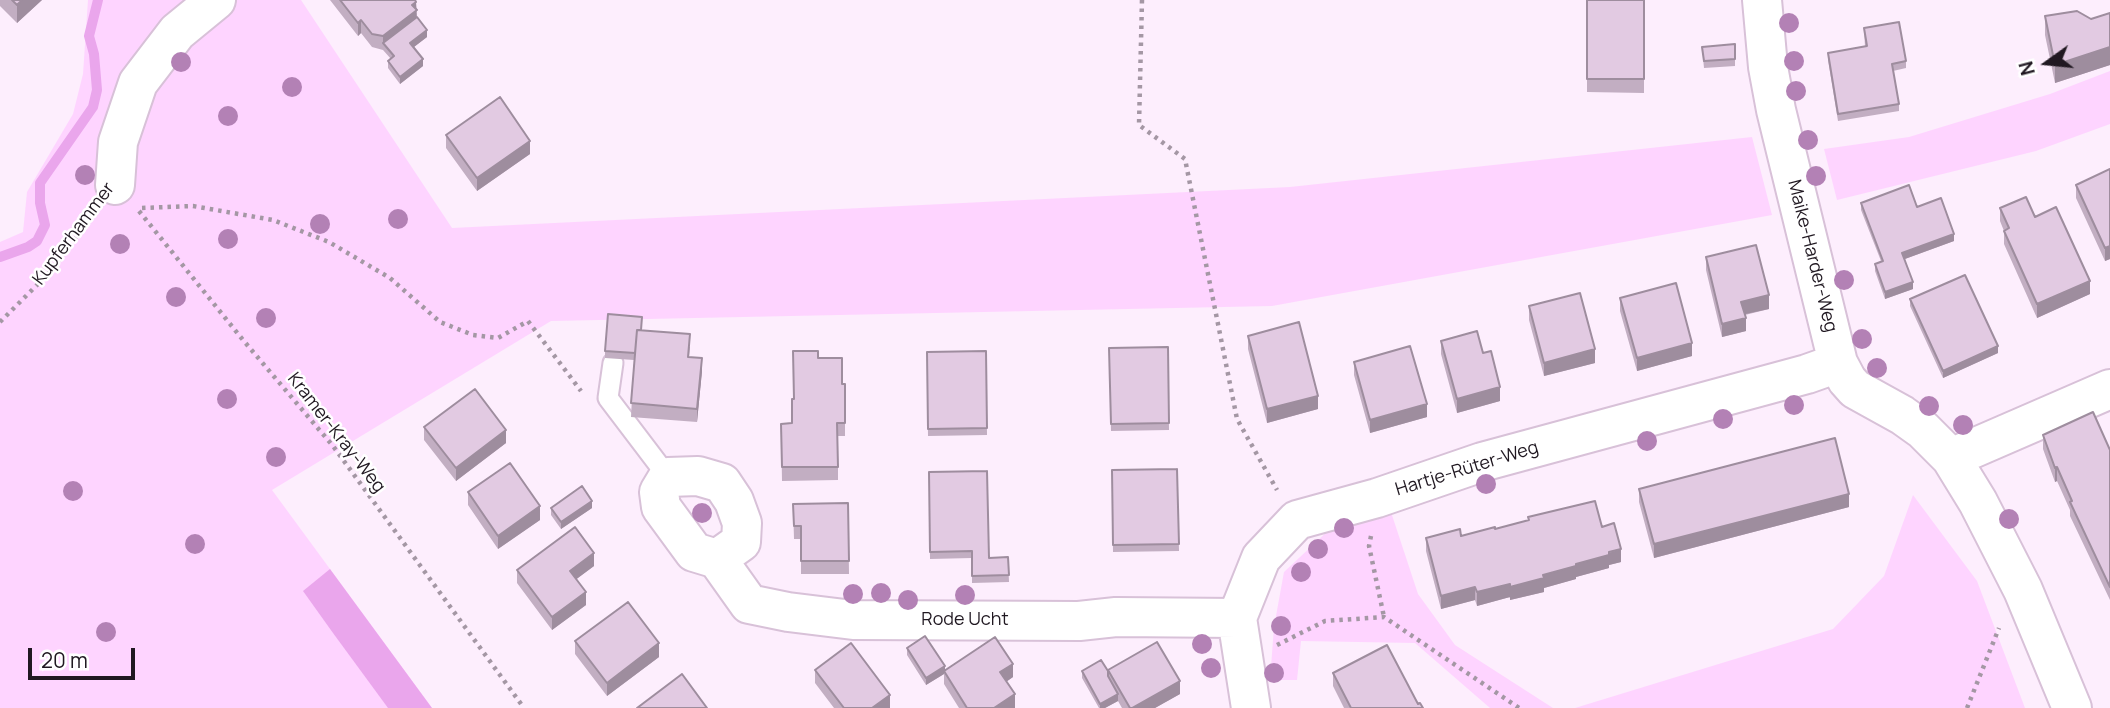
<!DOCTYPE html>
<meta charset="utf-8">
<style>
body{margin:0}
#map{position:relative;width:2110px;height:708px;overflow:hidden;background:#fdeefd;font-family:Manrope,sans-serif}
canvas{display:block}
.north{position:absolute;left:2012px;top:28px;width:70px;height:70px;-webkit-text-stroke:5px #fff;paint-order:stroke;rotate:255deg;font-size:19px;font-weight:700;line-height:28px;text-align:center;color:#201821}
.north::after{content:'';display:block;margin:auto;width:24px;height:32px;background:#201821;clip-path:polygon(50% 0,100% 100%,50% 72%,0 100%)}
.scale{position:absolute;left:28px;top:648px;width:107px;height:32px;box-sizing:border-box;border:4px solid #201821;border-top:0;padding-left:9px;font-size:21px;line-height:24px;white-space:nowrap;color:#201821;-webkit-text-stroke:5px #fff;paint-order:stroke}
</style>
<div id="map">
<canvas width="2110" height="708"></canvas>
<div class="north">N</div>
<div class="scale">20 m</div>
</div>
<script>
const context = document.querySelector('canvas').getContext('2d');
context.lineJoin = 'round';
function paint(path, color) { context.fillStyle = color; context.fill(path, 'evenodd'); }
const toPath = rows => new Path2D(rows.map(r => 'M' + r).join(''));
function strokePath(path, color, width, dash) { context.strokeStyle = color; context.lineWidth = width; context.lineCap = dash ? 'butt' : 'round'; context.setLineDash(dash || []); context.stroke(path); }
function drawText(font, color, halo, rows, align = 'center') {
  context.font = font + ' Manrope,sans-serif'; context.lineWidth = 5; context.setLineDash([]); context.textBaseline = 'middle'; context.strokeStyle = halo; context.fillStyle = color; for (const [text, x, y, turn = 0] of rows) {
    context.save(); context.translate(x, y); context.rotate((+turn || 0) * Math.PI / 180); context.textAlign = isNaN(turn) ? turn : align; if (halo) context.strokeText(text, 0, 0); context.fillText(text, 0, 0); context.restore();
  }
}
paint(toPath([
 [88,0,301,0,452,228,1290,187,1752,137,1772,215,1272,306,551,321,272,490,432,708,0,708,0,242,23,232,27,192,73,114,83,74],
 [2110,71,2110,124,2036,151,1837,200,1824,149,1909,137,2050,94],
 [1913,495,1977,581,2025,708,1575,708,1833,629,1884,576],
 [1390,509,1418,594,1455,645,1553,708,1490,708,1415,643,1301,641,1297,680,1270,680,1274,627,1284,572,1331,528]
]), '#fed4ff');
paint(toPath([
 [330,569,432,708,388,708,333,633,303,591]
]), '#eaa6ec');
strokePath(toPath([
 [0,257,28,247,37,241,45,225,40,203,40,183,93,107,97,90,94,54,89,36,98,0]
]), '#eaa6ec', 10);
const service = toPath([
 [613,363,608,398,668,477]
]);
const minor = toPath([
 [1762,0,1768,67,1776,110,1838,363,1847,380,1855,389,1902,415,1923,430,1951,458,1978,502,2023,590,2072,708],
 [115,185,118,142,138,83,177,32,216,0],
 [1951,458,2110,389],
 [717,559,694,552,661,507,659,492,668,477,698,476,722,483,734,501,742,523,741,542,717,559,749,604,788,612,853,620,1079,621,1116,617,1237,618],
 [1251,708,1237,618,1261,558,1297,520,1377,498,1482,462,1807,374,1838,363]
]);
strokePath(service, '#d8c1d8', 23);
strokePath(minor, '#d8c1d8', 42);
strokePath(toPath([
 [1142,0,1139,125,1185,159,1237,419,1277,490],
 [142,208,193,206,273,220,329,242,390,278,440,322,473,335,498,338,528,321,581,391],
 [139,211,243,340,333,446,524,708],
 [0,322,50,272,93,214],
 [1371,536,1369,546,1384,617],
 [1277,645,1325,621,1384,617,1519,708],
 [1967,708,1999,628]
]), '#a497a4', 4.5, [3.5, 5]);
strokePath(service, '#fff', 19);
strokePath(minor, '#fff', 38);
context.fillStyle = '#b381b5';
for (const [x, y] of [
 [1789,23],
 [1794,61],
 [181,62],
 [292,87],
 [1796,91],
 [228,116],
 [1808,140],
 [85,175],
 [1816,176],
 [398,219],
 [320,224],
 [228,239],
 [120,244],
 [1844,280],
 [176,297],
 [266,318],
 [1862,339],
 [1877,368],
 [227,399],
 [1794,405],
 [1929,406],
 [1723,419],
 [1963,425],
 [1647,441],
 [276,457],
 [1486,484],
 [73,491],
 [702,513],
 [2009,519],
 [1344,528],
 [195,544],
 [1318,549],
 [1301,572],
 [881,593],
 [853,594],
 [965,595],
 [908,600],
 [1281,626],
 [106,632],
 [1202,644],
 [1211,668],
 [1274,673]
]) { context.beginPath(); context.arc(x, y, 10, 0, 2 * Math.PI); context.fill(); }
paint(toPath([
 [0,0,42,0,17,23,0,6],
 [330,0,415,0,416,2,417,17,427,37,414,47,423,66,400,84,388,68,388,61,391,59,383,50,372,47,361,33,358,36],
 [1587,0,1644,0,1644,93,1587,92],
 [2110,13,2110,65,2055,83,2045,35,2045,16,2091,19],
 [1864,28,1906,61,1906,68,1893,71,1899,104,1899,111,1838,121,1828,60,1828,53,1865,47],
 [1735,44,1735,66,1704,68,1702,47],
 [446,135,530,154,477,191,446,148],
 [2110,169,2110,259,2105,261,2076,198,2076,185],
 [1861,203,1917,207,1954,241,1905,259,1913,289,1885,299,1875,271,1875,264,1881,261,1861,210],
 [2000,208,2035,217,2090,294,2037,318,2004,244,2004,231,2000,221],
 [1706,257,1769,309,1745,315,1746,331,1722,337,1706,270],
 [1620,298,1692,356,1637,371,1620,311],
 [1910,299,1998,353,1943,378,1910,306],
 [1529,306,1595,363,1544,376,1529,320],
 [641,330,690,347,689,357,702,371,697,422,631,417,634,360,605,358,605,351],
 [1248,336,1318,409,1267,423,1248,349],
 [1441,341,1483,353,1500,401,1457,413,1441,354],
 [1168,347,1169,430,1111,431,1109,348],
 [986,351,987,435,928,436,927,352],
 [818,358,842,384,845,384,845,436,838,436,838,480,782,481,781,424,792,423,794,399],
 [1354,362,1427,417,1370,433,1354,375],
 [424,427,506,443,456,481,424,440],
 [2043,435,2110,450,2110,600,2070,516,2070,510,2057,481,2055,482,2043,449],
 [1177,469,1179,551,1113,552,1112,470],
 [929,472,989,558,1008,557,1009,582,972,583,972,558,930,559],
 [1639,489,1849,507,1654,558,1639,502],
 [468,492,540,520,498,549,468,505],
 [848,503,849,574,801,574,801,539,794,539,793,504],
 [551,508,592,508,561,529,551,515],
 [1528,517,1602,527,1621,562,1609,565,1609,568,1576,577,1576,579,1544,588,1544,592,1510,600,1510,597,1477,606,1475,600,1441,609,1426,551,1426,538,1461,536,1495,529,1528,520],
 [594,566,576,579,586,605,552,630,517,583,517,570],
 [575,641,659,657,607,696,575,654],
 [907,648,945,670,1013,677,1006,682,1015,708,959,708,944,684,944,674,926,685,907,655],
 [815,670,890,708,834,708,815,683],
 [1082,671,1108,671,1180,694,1155,708,1122,708,1118,701,1105,708,1099,708,1082,678],
 [1333,673,1418,704,1423,708,1344,708,1333,686]
]), '#c2aec2');
paint(toPath([
 [22,0,42,0,17,23,17,5],
 [416,2,417,24,383,43,383,50,383,36,412,5],
 [361,20,361,33,358,36,358,23],
 [427,30,427,37,410,50,410,43],
 [2110,47,2110,65,2055,83,2055,65],
 [423,59,423,66,400,84,400,77],
 [530,141,530,154,477,191,477,178],
 [1954,234,1954,241,1902,260,1902,253],
 [2110,246,2110,259,2105,261,2105,248],
 [2090,281,2090,294,2037,318,2037,304],
 [1913,282,1913,289,1885,299,1885,292],
 [1769,295,1769,309,1741,315,1741,302],
 [1746,318,1746,331,1722,337,1722,324],
 [1692,343,1692,356,1637,371,1637,358],
 [1998,346,1998,353,1943,378,1943,371],
 [1595,349,1595,363,1544,376,1544,363],
 [702,358,702,371,697,422,697,409],
 [1500,387,1500,401,1457,413,1457,399],
 [1318,396,1318,409,1267,423,1267,409],
 [1427,404,1427,417,1370,433,1370,420],
 [506,430,506,443,456,481,456,468],
 [2057,467,2057,481,2055,482,2055,468],
 [1849,494,1849,507,1654,558,1654,544],
 [592,501,592,508,561,529,561,522],
 [540,506,540,520,498,549,498,536],
 [1621,549,1621,562,1609,565,1609,568,1576,577,1576,579,1544,588,1544,592,1510,600,1510,587,1543,575],
 [594,553,594,566,570,584,570,571],
 [1510,584,1510,597,1477,606,1477,592],
 [1475,587,1475,600,1441,609,1441,596],
 [586,592,586,605,552,630,552,617],
 [659,643,659,657,607,696,607,683],
 [1013,664,1013,677,1000,686,1000,672],
 [945,666,945,673,944,671,944,674,926,685,926,678],
 [1180,681,1180,694,1155,708,1132,708],
 [1015,694,1015,708,994,708],
 [1118,694,1118,701,1105,708,1100,708,1100,704],
 [890,695,890,708,872,708]
]), '#9e8d9e');
const building = toPath([
 [12,0,22,0,17,5,12,0],
 [340,0,415,0,416,2,412,5,417,10,383,36,372,34,361,20,358,23,340,0],
 [1587,0,1644,0,1644,79,1587,79,1587,0],
 [2077,11,2091,19,2110,13,2110,47,2055,65,2045,16,2077,11],
 [417,17,427,30,410,43,423,59,400,77,388,61,394,56,383,43,417,17],
 [1899,22,1906,61,1892,64,1899,104,1838,114,1828,53,1867,46,1864,28,1899,22],
 [1735,44,1735,59,1704,61,1702,47,1735,44],
 [500,97,530,141,477,178,446,135,500,97],
 [2110,169,2110,246,2105,248,2076,185,2110,169],
 [1909,185,1917,207,1941,198,1954,234,1902,253,1913,282,1885,292,1875,264,1883,261,1861,203,1909,185],
 [2026,197,2035,217,2056,207,2090,281,2037,304,2004,231,2009,228,2000,208,2026,197],
 [1756,245,1769,295,1741,302,1746,318,1722,324,1706,257,1756,245],
 [1965,275,1998,346,1943,371,1910,299,1965,275],
 [1676,283,1692,343,1637,358,1620,298,1676,283],
 [1580,293,1595,349,1544,363,1529,306,1580,293],
 [608,314,642,317,641,330,637,330,635,353,605,351,608,314],
 [1299,322,1318,396,1267,409,1248,336,1299,322],
 [637,330,690,334,688,357,702,358,697,409,631,403,637,330],
 [1477,331,1483,353,1491,351,1500,387,1457,399,1441,341,1477,331],
 [1410,346,1427,404,1370,420,1354,362,1410,346],
 [1168,347,1169,423,1111,424,1109,348,1168,347],
 [793,351,818,351,818,358,842,358,842,384,845,384,845,423,837,423,838,467,782,467,781,424,792,423,792,399,794,399,793,351],
 [986,351,987,428,928,429,927,352,986,351],
 [475,389,506,430,456,468,424,427,475,389],
 [2093,412,2110,450,2110,587,2070,502,2072,501,2057,467,2055,468,2043,435,2093,412],
 [1835,438,1849,494,1654,544,1639,489,1835,438],
 [510,463,540,506,498,536,468,492,510,463],
 [1177,469,1179,544,1113,545,1112,470,1177,469],
 [987,471,989,558,1008,557,1009,575,972,576,972,551,930,552,929,472,987,471],
 [582,486,592,501,561,522,551,508,582,486],
 [1595,501,1602,527,1614,523,1621,549,1609,552,1609,555,1576,564,1576,566,1543,575,1544,578,1510,587,1510,584,1477,592,1475,587,1441,596,1426,538,1460,529,1461,536,1495,527,1495,529,1529,520,1528,517,1595,501],
 [848,503,849,561,801,561,801,526,794,526,793,504,848,503],
 [575,527,594,553,570,571,586,592,552,617,517,570,575,527],
 [628,602,659,643,607,683,575,641,628,602],
 [925,636,945,666,926,678,907,648,925,636],
 [995,637,1013,664,1000,672,1015,694,994,708,967,708,944,671,995,637],
 [1157,642,1180,681,1132,708,1130,708,1108,670,1157,642],
 [851,643,890,695,872,708,844,708,815,670,851,643],
 [1387,645,1418,704,1420,703,1423,708,1351,708,1333,673,1387,645],
 [1101,660,1108,671,1108,676,1118,694,1100,704,1082,671,1101,660],
 [682,674,707,708,637,708,682,674]
]);
paint(building, '#e2cae2');
strokePath(building, '#9e8d9e', 2);
drawText('18px', '#201821', '#fff', [
 ["Kupferhammer",74,234,-53],
 ["Maike-Harder-Weg",1812,256,76],
 ["Kramer-Kray-Weg",336,433,52],
 ["Hartje-Rüter-Weg",1467,469,-17],
 ["Rode Ucht",965,620]
]);
</script>
